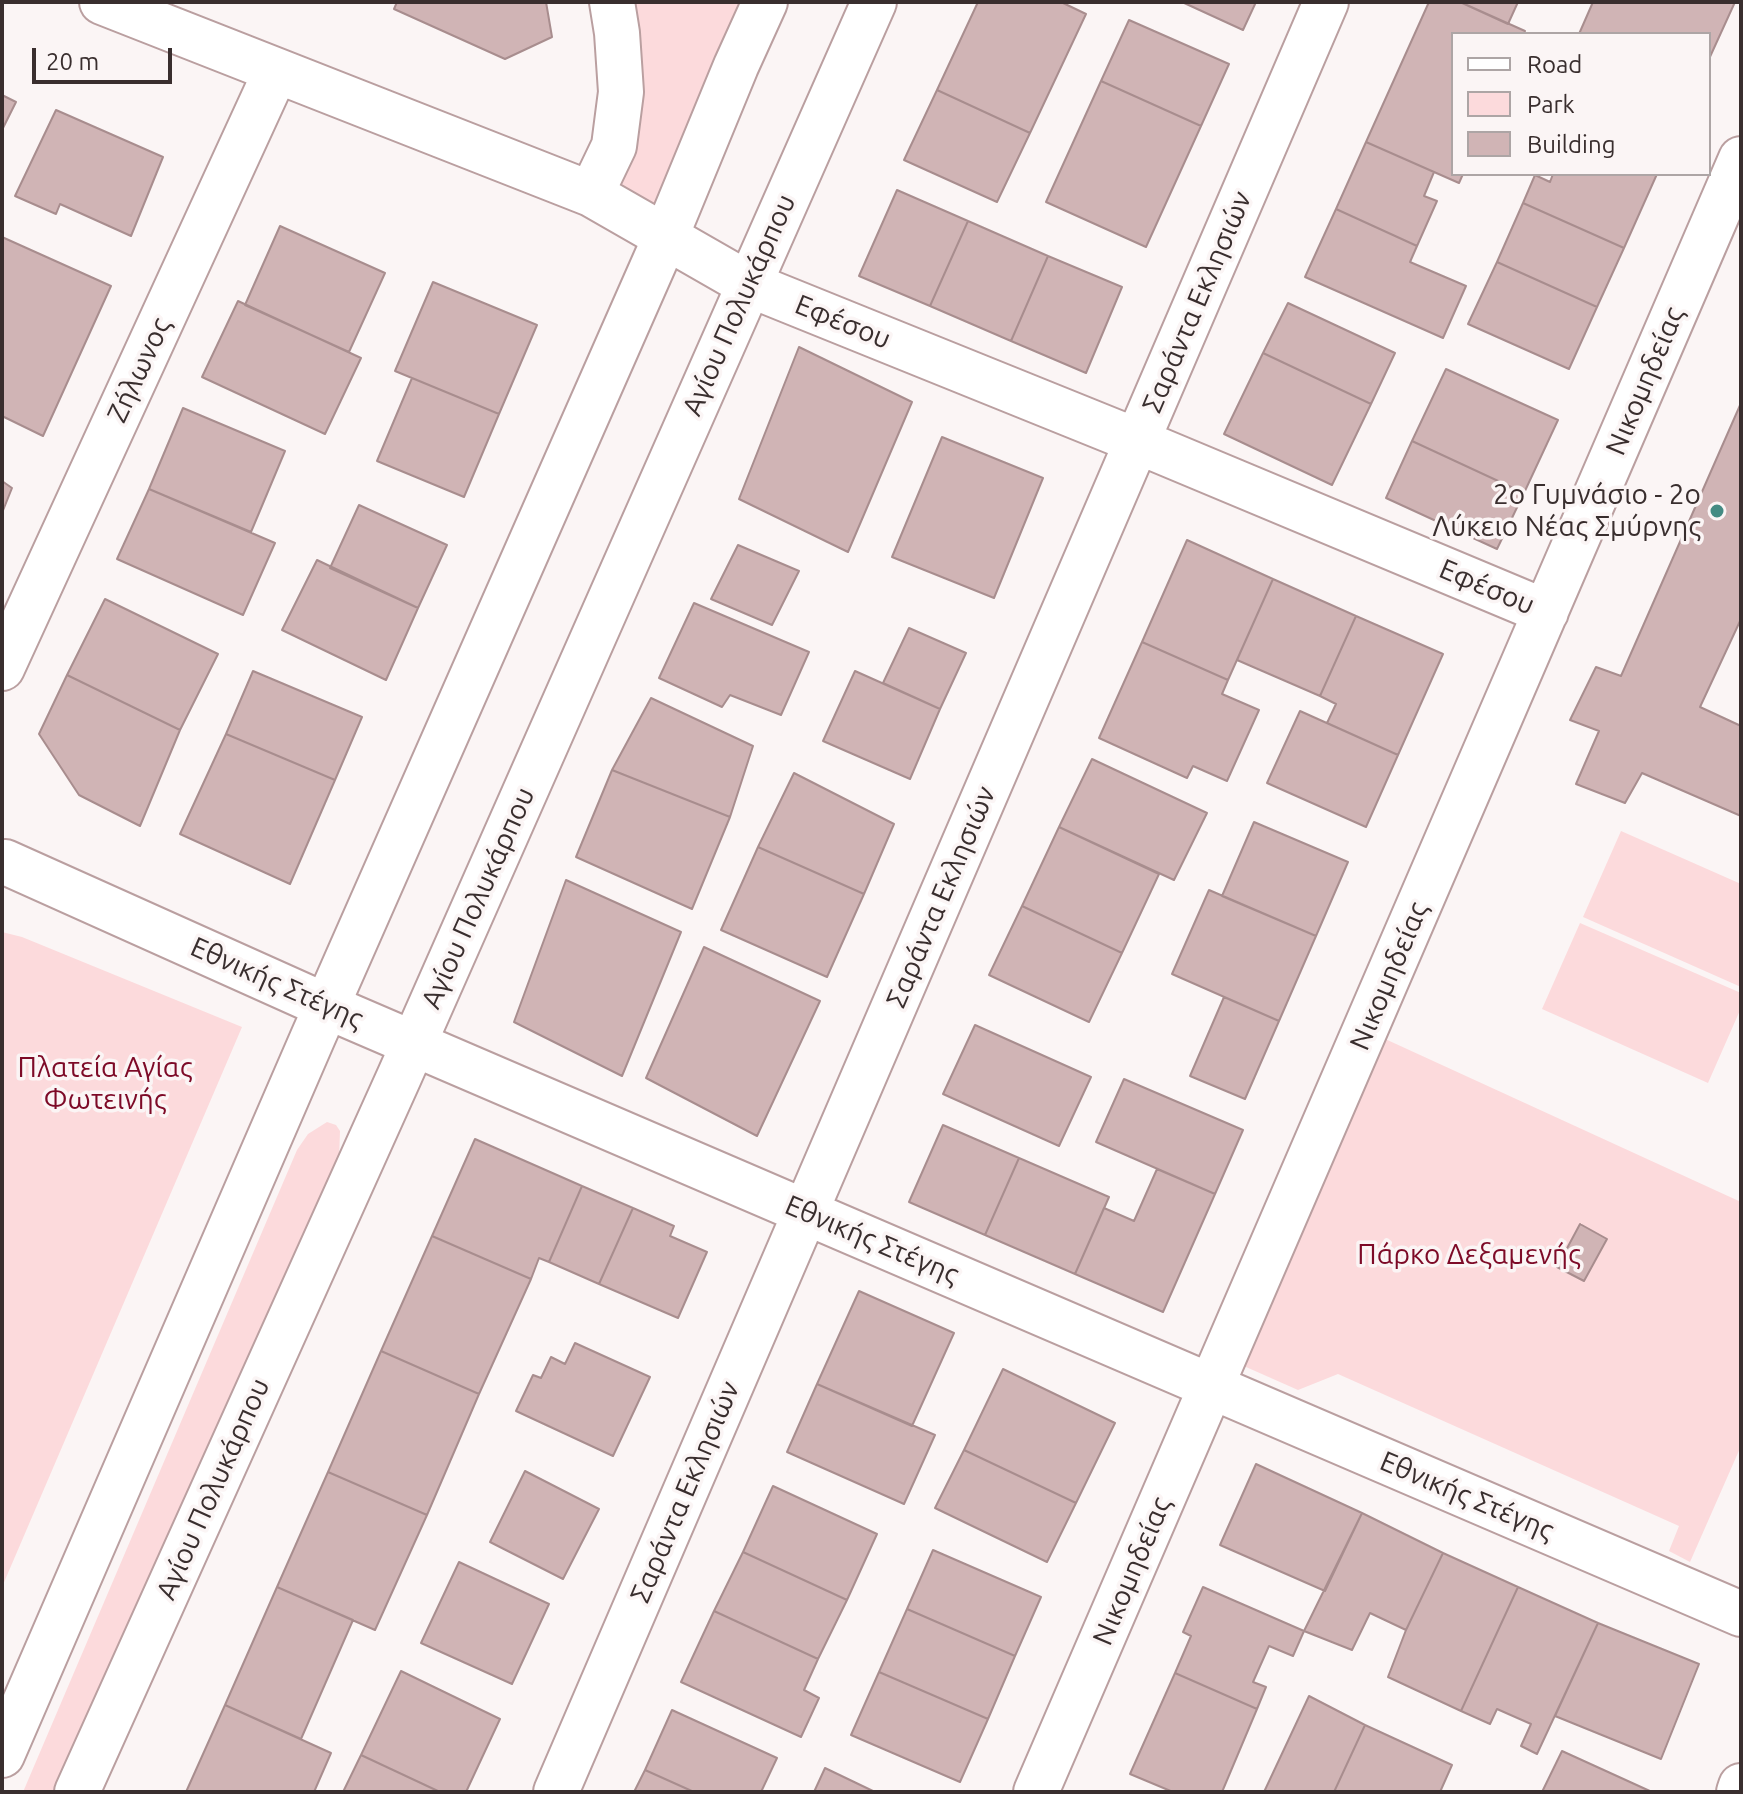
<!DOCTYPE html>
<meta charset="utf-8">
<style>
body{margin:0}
#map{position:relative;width:1743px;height:1794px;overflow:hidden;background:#fbf5f5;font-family:Ubuntu,sans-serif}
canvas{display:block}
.frame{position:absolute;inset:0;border:4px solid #392e2e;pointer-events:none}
.legend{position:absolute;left:1451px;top:32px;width:260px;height:144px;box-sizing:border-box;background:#fbf5f5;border:2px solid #ada5a5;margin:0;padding:10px 14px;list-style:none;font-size:24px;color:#392e2e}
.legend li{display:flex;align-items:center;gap:16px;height:40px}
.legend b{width:40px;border:2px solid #ada5a5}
.scale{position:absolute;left:32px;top:48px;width:140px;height:36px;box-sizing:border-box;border:4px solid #392e2e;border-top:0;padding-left:10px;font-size:24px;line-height:28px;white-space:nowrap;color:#392e2e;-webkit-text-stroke:6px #fbf5f5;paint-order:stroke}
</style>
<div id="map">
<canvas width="1743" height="1794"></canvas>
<div class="frame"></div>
<ul class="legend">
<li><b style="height:10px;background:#fff"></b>Road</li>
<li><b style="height:22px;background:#fcdadc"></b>Park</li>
<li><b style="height:22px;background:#d0b4b5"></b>Building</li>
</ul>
<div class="scale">20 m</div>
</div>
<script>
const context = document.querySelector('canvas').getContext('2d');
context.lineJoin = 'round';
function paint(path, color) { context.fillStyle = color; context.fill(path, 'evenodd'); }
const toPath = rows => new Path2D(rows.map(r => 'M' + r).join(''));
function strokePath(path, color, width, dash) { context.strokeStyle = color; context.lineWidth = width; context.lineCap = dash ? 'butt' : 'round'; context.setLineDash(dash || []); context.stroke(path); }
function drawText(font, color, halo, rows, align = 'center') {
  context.font = font + ' Ubuntu,sans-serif'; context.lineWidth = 7; context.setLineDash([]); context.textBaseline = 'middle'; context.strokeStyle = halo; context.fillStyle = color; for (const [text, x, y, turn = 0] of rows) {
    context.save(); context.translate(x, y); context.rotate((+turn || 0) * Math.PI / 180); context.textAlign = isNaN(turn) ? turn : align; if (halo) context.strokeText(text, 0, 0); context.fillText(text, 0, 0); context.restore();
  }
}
paint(toPath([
 [612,2,769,2,666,236,591,194],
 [1621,831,1741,884,1741,987,1583,917],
 [1580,923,1741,993,1741,1008,1708,1083,1542,1009],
 [2,932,22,937,242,1027,2,1587],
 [1383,1038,1741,1202,1741,1446,1690,1562,1669,1551,1679,1526,1338,1374,1298,1390,1237,1363],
 [327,1122,336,1125,340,1131,339,1160,53,1792,23,1792,297,1150,308,1134]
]), '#fcdadc');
const building = toPath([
 [397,2,546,2,552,37,505,59,394,9,397,2],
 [978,2,1061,2,1086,14,1030,133,937,90,978,2],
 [1182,2,1256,2,1243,30,1182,2],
 [1429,2,1460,2,1525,31,1524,34,1453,34,1453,174,1463,174,1459,183,1366,142,1429,2],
 [1460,2,1518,2,1508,24,1460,2],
 [1593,2,1735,2,1709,59,1709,34,1579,34,1593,2],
 [1129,20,1229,64,1201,126,1101,81,1129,20],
 [1101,81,1201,126,1146,247,1046,202,1101,81],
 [937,90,1030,133,997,202,904,160,937,90],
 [2,95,16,102,2,130,2,95],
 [56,110,163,157,131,236,60,204,56,214,15,196,56,110],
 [1366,142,1434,172,1424,196,1437,201,1417,246,1336,209,1366,142],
 [1553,174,1657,174,1624,248,1523,203,1535,175,1550,182,1553,174],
 [897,190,968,221,930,306,859,276,897,190],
 [1523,203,1624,248,1597,307,1497,262,1523,203],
 [1336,209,1417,246,1410,262,1466,286,1443,338,1305,277,1336,209],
 [968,221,1048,256,1011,341,930,306,968,221],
 [280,226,385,273,349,352,245,305,280,226],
 [2,237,111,286,43,436,2,416,2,237],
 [1048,256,1122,287,1086,373,1011,341,1048,256],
 [1497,262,1597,307,1569,369,1468,324,1497,262],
 [433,282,537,325,499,414,395,371,433,282],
 [238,301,361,358,325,434,202,377,238,301],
 [1288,303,1395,353,1371,404,1263,353,1288,303],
 [799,347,912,402,848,552,739,499,799,347],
 [1263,353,1371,404,1332,485,1224,434,1263,353],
 [1446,369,1558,420,1524,493,1412,441,1446,369],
 [412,378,499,414,464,497,377,461,412,378],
 [1741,403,1741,619,1700,707,1741,726,1741,816,1642,773,1625,803,1576,784,1599,731,1570,720,1596,667,1621,676,1741,403],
 [183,408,285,451,251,532,149,489,183,408],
 [942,437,1043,478,994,598,892,557,942,437],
 [1412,441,1524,493,1497,549,1386,498,1412,441],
 [2,481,12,488,2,513,2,481],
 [149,489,275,543,243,615,117,559,149,489],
 [359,505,447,545,418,608,330,568,359,505],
 [1187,540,1273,579,1228,680,1142,642,1187,540],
 [738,545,799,571,772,625,711,599,738,545],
 [317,560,418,608,386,680,282,630,317,560],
 [1273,579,1356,616,1320,696,1237,660,1273,579],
 [105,599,218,654,180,730,67,675,105,599],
 [694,603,809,652,781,715,730,695,722,707,659,678,694,603],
 [1356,616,1443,654,1398,755,1327,723,1336,704,1320,696,1356,616],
 [909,628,966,653,940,709,883,683,909,628],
 [1142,642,1228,680,1222,694,1259,710,1227,781,1193,766,1187,778,1099,738,1142,642],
 [253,671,362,717,335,780,226,734,253,671],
 [855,671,940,709,910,779,823,741,855,671],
 [67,675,180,730,140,826,79,795,39,734,67,675],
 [651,698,753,746,730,817,612,770,651,698],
 [1300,711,1398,755,1366,827,1267,783,1300,711],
 [226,734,335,780,290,884,180,834,226,734],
 [1092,759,1207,813,1174,880,1059,827,1092,759],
 [612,770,730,817,692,909,576,857,612,770],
 [794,773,894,824,864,894,758,847,794,773],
 [1254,822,1348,862,1316,936,1222,896,1254,822],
 [1059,827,1159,874,1122,953,1022,906,1059,827],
 [758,847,864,894,827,977,721,930,758,847],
 [566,880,681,932,622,1076,514,1022,566,880],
 [1209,890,1316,936,1279,1021,1172,974,1209,890],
 [1022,906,1122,953,1089,1022,989,975,1022,906],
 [704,947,820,1001,757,1136,646,1078,704,947],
 [1224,997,1279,1021,1245,1099,1190,1076,1224,997],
 [975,1025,1091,1077,1059,1146,943,1094,975,1025],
 [1124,1079,1243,1130,1215,1194,1096,1142,1124,1079],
 [943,1125,1019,1158,985,1235,909,1202,943,1125],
 [475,1139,582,1186,549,1262,539,1258,531,1279,432,1236,475,1139],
 [1019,1158,1109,1197,1075,1274,985,1235,1019,1158],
 [1157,1169,1215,1194,1163,1312,1075,1274,1104,1208,1134,1221,1157,1169],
 [582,1186,633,1208,599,1284,549,1262,582,1186],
 [633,1208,674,1226,670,1236,707,1252,678,1318,599,1284,633,1208],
 [1580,1224,1607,1239,1584,1281,1557,1267,1580,1224],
 [432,1236,531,1279,479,1394,381,1351,432,1236],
 [859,1291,954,1333,912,1426,817,1384,859,1291],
 [575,1343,650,1377,613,1456,516,1411,533,1375,541,1378,551,1357,565,1364,575,1343],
 [381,1351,479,1394,427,1515,328,1472,381,1351],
 [1003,1369,1115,1423,1076,1503,964,1450,1003,1369],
 [817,1384,935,1435,904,1504,787,1452,817,1384],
 [964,1450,1076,1503,1047,1562,935,1508,964,1450],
 [1256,1464,1362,1513,1325,1591,1220,1545,1256,1464],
 [525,1471,599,1509,563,1579,490,1542,525,1471],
 [328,1472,427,1515,375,1630,277,1587,328,1472],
 [773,1486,877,1534,847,1600,743,1552,773,1486],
 [1362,1513,1443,1553,1406,1630,1370,1613,1352,1650,1304,1631,1362,1513],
 [933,1550,1041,1597,1015,1656,907,1609,933,1550],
 [743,1552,847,1600,818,1659,714,1611,743,1552],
 [1443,1553,1518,1587,1461,1711,1388,1677,1406,1630,1443,1553],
 [459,1562,549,1604,512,1684,421,1643,459,1562],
 [277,1587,353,1620,301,1739,225,1705,277,1587],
 [1203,1587,1304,1631,1293,1656,1269,1646,1253,1682,1266,1687,1257,1709,1175,1673,1191,1636,1183,1632,1203,1587],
 [1518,1587,1598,1623,1537,1754,1521,1746,1531,1724,1497,1709,1490,1724,1461,1711,1518,1587],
 [907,1609,1015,1656,988,1719,879,1672,907,1609],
 [714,1611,818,1659,804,1690,819,1698,801,1737,681,1682,714,1611],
 [1598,1623,1699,1664,1661,1759,1555,1716,1598,1623],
 [401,1671,500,1719,466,1792,440,1792,361,1755,401,1671],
 [879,1672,988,1719,960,1782,851,1735,879,1672],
 [1175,1673,1257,1709,1222,1792,1173,1792,1130,1774,1175,1673],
 [1309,1696,1365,1725,1334,1792,1264,1792,1309,1696],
 [225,1705,331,1753,314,1792,186,1792,225,1705],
 [672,1710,777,1758,761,1792,694,1792,645,1770,672,1710],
 [1365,1725,1452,1765,1440,1792,1334,1792,1365,1725],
 [1562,1751,1652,1792,1542,1792,1562,1751],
 [361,1755,440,1792,343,1792,361,1755],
 [825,1768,875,1792,814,1792,825,1768],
 [645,1770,694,1792,634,1792,645,1770]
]);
paint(building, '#d0b4b5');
strokePath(building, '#a88d8e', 2);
const street = toPath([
 [102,2,591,194,748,284,1137,441,1546,612],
 [591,194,614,146,621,92,617,33,612,2],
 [2,668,276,71],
 [5,862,326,1006,1741,1614],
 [556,1792,1326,2],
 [1036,1792,1741,159],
 [1739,1792,1741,1786]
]);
const secondary = toPath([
 [2,1755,313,1037,666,236,736,66,765,2],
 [77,1792,399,1077,874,2]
]);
strokePath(street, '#ba9fa0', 48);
strokePath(secondary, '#ba9fa0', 48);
strokePath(street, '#fff', 44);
strokePath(secondary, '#fff', 44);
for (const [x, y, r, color] of [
 [1717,511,8,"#448b83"]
]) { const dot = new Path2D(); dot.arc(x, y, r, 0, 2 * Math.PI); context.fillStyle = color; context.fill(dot); strokePath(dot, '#fbf5f5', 3); }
drawText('28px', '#392e2e', '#fbf5f5', [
 ["Σαράντα Εκλησιών",1197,302,-67],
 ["Αγίου Πολυκάρπου",739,305,-66],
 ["Εφέσου",843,322,22],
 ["Ζήλωνος",139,370,-65],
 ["Νικομηδείας",1645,381,-67],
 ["Εφέσου",1487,587,23],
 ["Σαράντα Εκλησιών",941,897,-67],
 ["Αγίου Πολυκάρπου",478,898,-66],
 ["Νικομηδείας",1389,976,-67],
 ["Εθνικής Στέγης",277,983,24],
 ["Εθνικής Στέγης",872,1240,23],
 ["Αγίου Πολυκάρπου",213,1489,-66],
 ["Σαράντα Εκλησιών",685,1492,-67],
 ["Εθνικής Στέγης",1467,1496,23],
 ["Νικομηδείας",1132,1571,-67]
]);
drawText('28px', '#392e2e', '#fbf5f5', [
 ["2ο Γυμνάσιο - 2ο",1701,495],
 ["Λύκειο Νέας Σμύρνης",1701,527]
], 'right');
drawText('28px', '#7d0a27', '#fbf5f5', [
 ["Πλατεία Αγίας",105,1068],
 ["Φωτεινής",105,1100],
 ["Πάρκο Δεξαμενής",1469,1255]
]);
</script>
